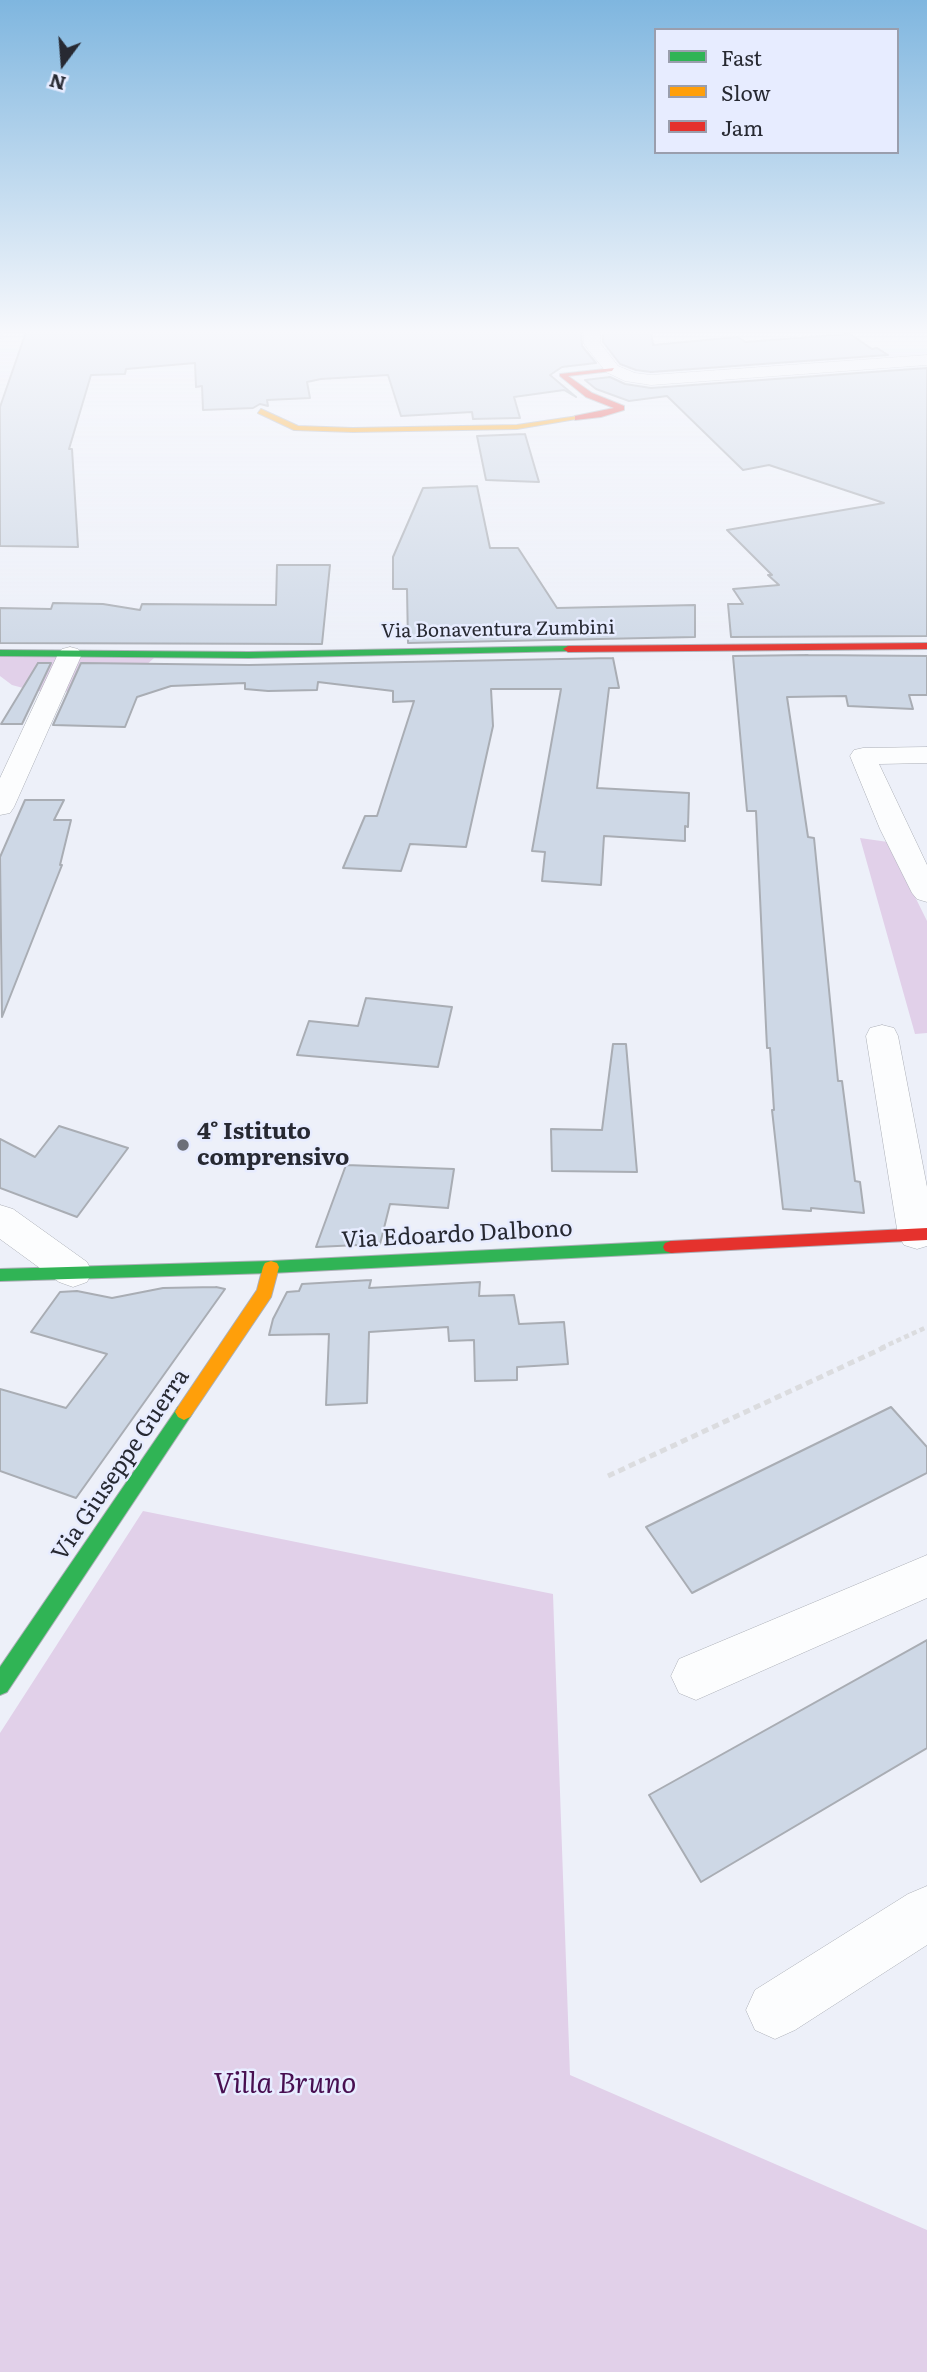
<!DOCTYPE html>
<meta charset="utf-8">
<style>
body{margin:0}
#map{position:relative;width:927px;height:2372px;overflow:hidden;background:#edf0f9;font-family:Literata,serif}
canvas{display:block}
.legend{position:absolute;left:654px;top:28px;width:245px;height:126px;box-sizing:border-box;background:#e7ecff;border:2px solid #9a9ead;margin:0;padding:9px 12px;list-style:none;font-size:21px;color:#272932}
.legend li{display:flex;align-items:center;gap:14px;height:35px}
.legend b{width:35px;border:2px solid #9a9ead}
.north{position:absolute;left:28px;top:28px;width:70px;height:70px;-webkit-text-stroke:5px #e7ecff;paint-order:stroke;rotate:196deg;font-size:19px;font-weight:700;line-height:28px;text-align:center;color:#272932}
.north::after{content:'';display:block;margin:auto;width:24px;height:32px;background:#272932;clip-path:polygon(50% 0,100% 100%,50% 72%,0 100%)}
</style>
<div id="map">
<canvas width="927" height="2372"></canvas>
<ul class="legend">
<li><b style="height:9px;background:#30b455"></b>Fast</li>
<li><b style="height:9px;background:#ff9f0a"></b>Slow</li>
<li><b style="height:9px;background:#e5322d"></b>Jam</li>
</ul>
<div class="north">N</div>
</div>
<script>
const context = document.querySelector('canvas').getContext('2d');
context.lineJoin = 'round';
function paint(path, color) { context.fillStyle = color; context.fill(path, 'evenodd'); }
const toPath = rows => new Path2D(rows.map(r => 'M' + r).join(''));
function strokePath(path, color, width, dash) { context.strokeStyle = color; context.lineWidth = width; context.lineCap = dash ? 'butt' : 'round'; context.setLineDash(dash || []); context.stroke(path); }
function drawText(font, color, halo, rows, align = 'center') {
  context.font = font + ' Literata,serif'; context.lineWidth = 5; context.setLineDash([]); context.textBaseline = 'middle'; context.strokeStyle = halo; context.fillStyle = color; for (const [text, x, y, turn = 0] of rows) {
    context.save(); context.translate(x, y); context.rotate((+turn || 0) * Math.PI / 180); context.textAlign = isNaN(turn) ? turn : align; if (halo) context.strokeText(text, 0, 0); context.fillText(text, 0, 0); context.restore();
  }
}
paint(toPath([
 [0,657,154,658,142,669,77,691,61,692,34,691,12,685,0,676],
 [860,838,888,842,927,921,927,1033,915,1034],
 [143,1511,553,1594,570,2075,927,2230,927,2372,0,2372,0,1733]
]), '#e1d0e9');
const building = toPath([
 [26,332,581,332,582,346,596,363,562,367,550,375,576,397,564,390,514,397,520,418,517,418,473,419,472,412,401,416,388,375,321,379,307,382,310,398,267,400,268,406,260,404,253,408,203,410,202,386,196,387,195,363,126,369,125,374,91,375,69,449,72,449,78,547,0,546,0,407,26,332],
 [603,332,651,332,653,345,738,337,745,342,850,334,872,349,877,348,888,355,651,372,636,370,620,364,603,342,603,332],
 [927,368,927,636,731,637,728,604,743,604,733,589,779,585,768,575,772,575,727,530,884,503,769,465,743,470,667,396,629,401,596,389,585,380,610,377,625,384,651,388,927,368],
 [525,434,539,482,486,480,477,436,525,434],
 [477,486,490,548,518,548,557,608,695,605,695,637,408,643,407,589,393,589,393,557,423,488,477,486],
 [277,565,330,565,322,644,0,643,0,608,51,609,53,603,103,604,140,610,142,604,276,605,277,565],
 [808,655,927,656,927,695,909,695,913,709,848,706,846,696,787,697,808,837,814,838,838,1081,842,1081,855,1181,860,1182,864,1213,811,1208,811,1211,783,1209,772,1110,774,1110,770,1048,767,1048,756,811,747,811,733,656,808,655],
 [613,658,619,688,609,688,597,788,689,793,688,827,685,826,685,841,604,836,601,885,542,881,545,852,532,851,561,689,491,689,493,726,466,847,410,844,401,871,343,868,365,816,377,816,414,701,393,702,393,691,318,682,317,690,268,691,245,689,245,683,171,686,137,697,125,727,53,725,81,663,249,665,613,658],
 [38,663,51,663,22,724,1,724,38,663],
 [25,800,64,800,54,820,71,820,60,865,62,865,2,1017,0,857,25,800],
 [366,998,452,1007,438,1067,297,1055,309,1021,358,1026,366,998],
 [613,1044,626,1044,637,1172,552,1171,551,1129,602,1130,613,1044],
 [59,1126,128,1148,77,1217,0,1188,0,1139,35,1157,59,1126],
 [346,1165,454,1169,448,1208,390,1204,380,1244,316,1247,346,1165],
 [371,1280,369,1288,480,1282,479,1296,514,1295,519,1324,564,1322,568,1364,517,1367,517,1380,475,1381,474,1340,449,1341,448,1327,369,1332,367,1403,326,1405,329,1334,269,1335,273,1319,287,1292,299,1291,302,1284,371,1280],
 [216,1287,225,1289,76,1498,0,1471,0,1389,66,1408,107,1354,31,1332,60,1292,77,1291,112,1298,163,1288,216,1287],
 [891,1407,927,1447,927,1473,692,1593,646,1527,891,1407],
 [927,1640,927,1748,701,1882,649,1795,927,1640]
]);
paint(building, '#ced8e6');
strokePath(building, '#a9adb4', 2);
const street = toPath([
 [584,332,600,332,600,343,618,366,635,373,651,375,927,355,927,365,651,385,625,381,606,372,584,344,584,332],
 [70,647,78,649,82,654,14,807,10,813,0,815,0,778,58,654,62,649,70,647],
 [927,747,927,763,879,764,927,865,927,902,917,899,912,893,880,829,850,756,854,750,863,748,927,747],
 [882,1025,894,1028,898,1036,927,1187,927,1246,917,1249,904,1245,898,1235,866,1036,870,1028,882,1025],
 [0,1205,13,1209,87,1262,92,1272,87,1282,73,1287,59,1282,0,1239,0,1205],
 [927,1555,927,1598,696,1700,679,1693,671,1676,679,1659,927,1555],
 [927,1886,927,1945,795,2030,775,2039,755,2030,746,2010,755,1990,908,1894,927,1886]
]);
const fast = toPath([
 [568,646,572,647,572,651,249,658,0,656,0,650,249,652,568,646],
 [671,1241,677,1243,679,1247,677,1251,671,1253,271,1273,0,1281,0,1269,271,1261,671,1241],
 [184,1404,190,1407,193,1412,190,1417,7,1692,0,1695,0,1667,178,1407,184,1404]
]);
const slow = toPath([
 [261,409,298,426,353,428,517,425,578,416,582,418,517,429,353,432,294,430,258,413,261,409],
 [271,1261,277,1263,279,1267,271,1297,190,1417,184,1420,178,1417,175,1412,178,1407,257,1290,263,1267,265,1263,271,1261]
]);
const jam = toPath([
 [614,368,612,371,568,376,592,393,624,406,624,410,601,417,575,420,575,416,614,408,586,397,560,376,560,374,614,368],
 [927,643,927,649,568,652,563,649,568,646,927,643],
 [927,1228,927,1240,671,1253,665,1251,663,1247,665,1243,671,1241,927,1228]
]);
strokePath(street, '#acafb7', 1);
strokePath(fast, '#acafb7', 2);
strokePath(slow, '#acafb7', 2);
strokePath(jam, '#acafb7', 2);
strokePath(toPath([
 [881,1348,927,1327]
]), '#dbdcdf', 4.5, [5, 3.5]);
strokePath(toPath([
 [608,1476,885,1347]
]), '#dbdcdf', 5, [7, 4.5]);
paint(street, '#fcfdfe');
paint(fast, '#30b455');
paint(slow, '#ff9f0a');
paint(jam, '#e5322d');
const rail = toPath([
 [0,337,3,332]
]);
strokePath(rail, '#d2d2d5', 3.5);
strokePath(rail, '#e7ecff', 2.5, [8]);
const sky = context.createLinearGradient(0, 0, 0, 664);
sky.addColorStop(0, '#7fb6df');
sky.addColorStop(0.5, '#f7f8fc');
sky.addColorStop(1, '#f7f8fc00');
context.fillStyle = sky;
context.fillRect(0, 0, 927, 664);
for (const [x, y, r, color] of [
 [183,1145,7,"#6c6f78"]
]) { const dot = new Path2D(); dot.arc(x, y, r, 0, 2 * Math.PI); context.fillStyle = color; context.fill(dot); strokePath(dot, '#e7ecff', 2.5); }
drawText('19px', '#272932', '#e7ecff', [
 ["Via Bonaventura Zumbini",498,630,-1]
]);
drawText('bold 23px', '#272932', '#e7ecff', [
 ["4° Istituto",197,1132],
 ["comprensivo",197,1158]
], 'left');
drawText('23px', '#272932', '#e7ecff', [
 ["Via Edoardo Dalbono",457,1235,-3],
 ["Via Giuseppe Guerra",121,1465,-56]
]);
drawText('italic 28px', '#480f51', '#e7ecff', [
 ["Villa Bruno",285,2085]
]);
</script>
